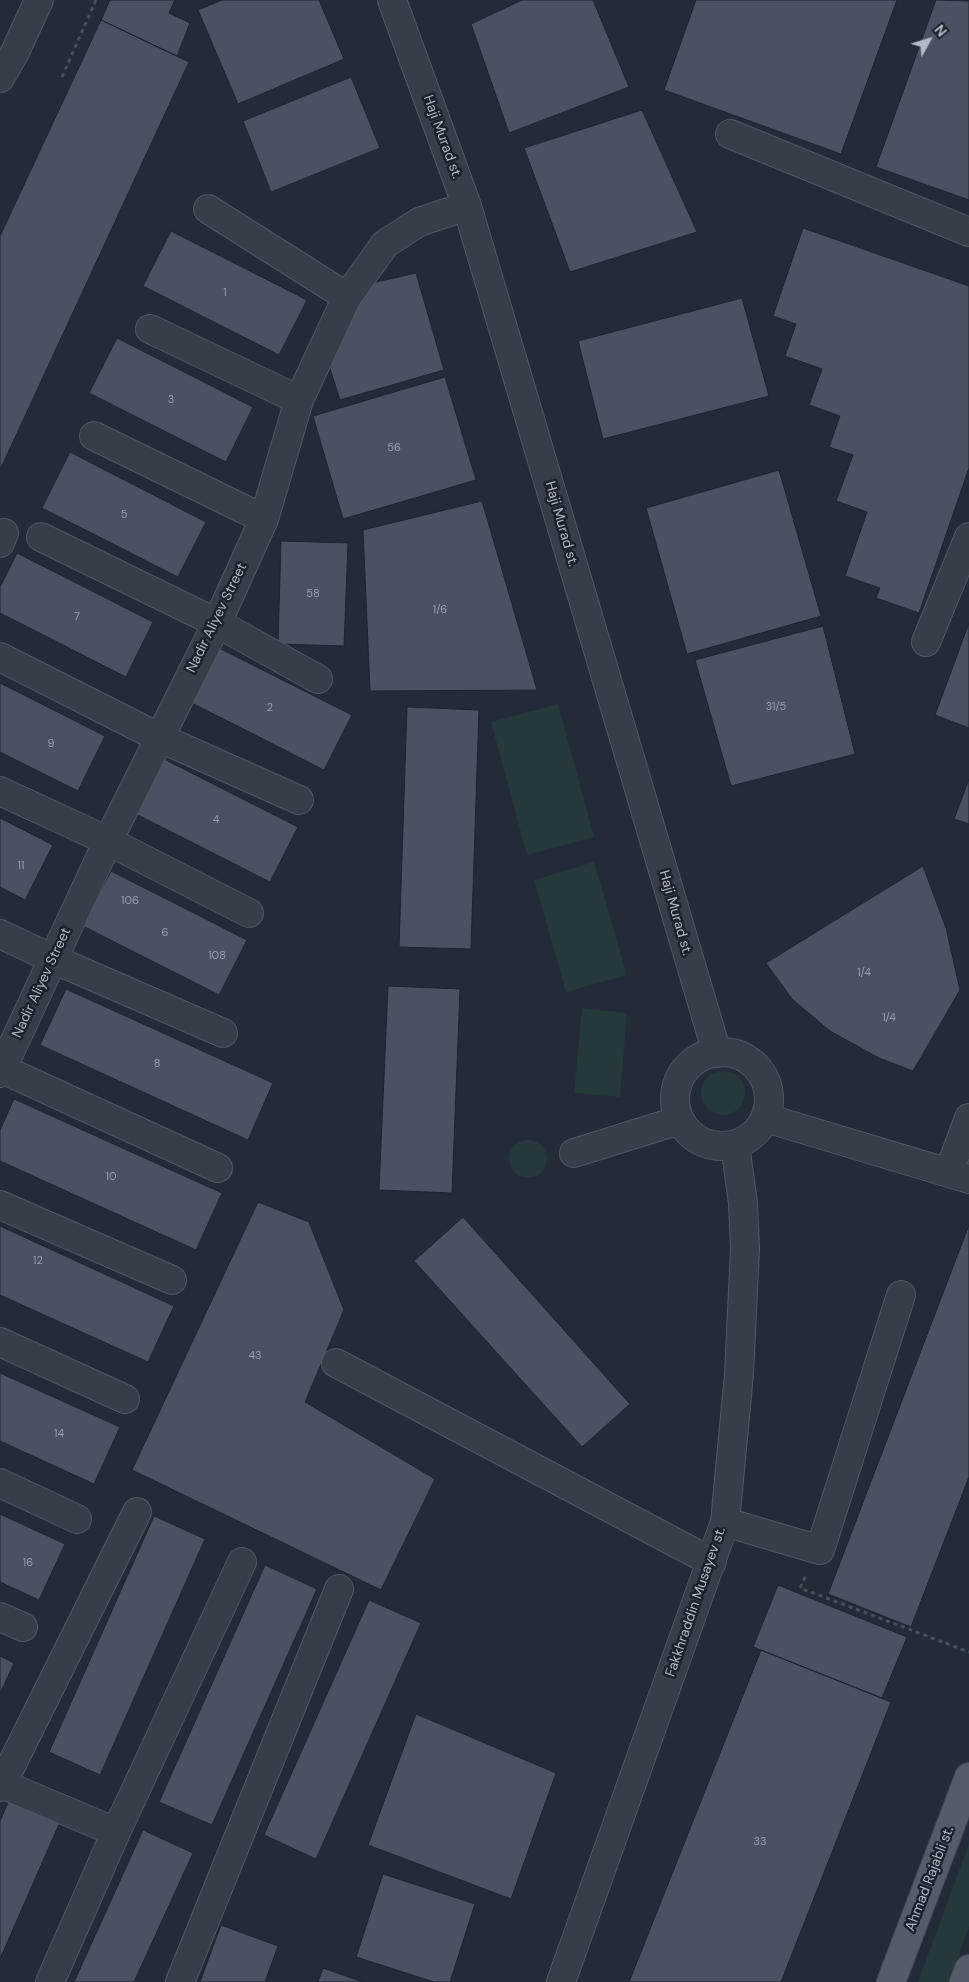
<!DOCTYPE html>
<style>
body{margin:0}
#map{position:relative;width:969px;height:1982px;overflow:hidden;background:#232b38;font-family:"DM Sans",sans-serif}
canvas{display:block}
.north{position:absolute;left:904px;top:15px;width:50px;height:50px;-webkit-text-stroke:4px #1c222d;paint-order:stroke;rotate:51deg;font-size:14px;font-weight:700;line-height:20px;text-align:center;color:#b2b8c5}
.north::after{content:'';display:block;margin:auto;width:18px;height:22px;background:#b2b8c5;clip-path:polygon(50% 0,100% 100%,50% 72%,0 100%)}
</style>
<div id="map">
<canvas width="969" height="1982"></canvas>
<div class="north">N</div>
</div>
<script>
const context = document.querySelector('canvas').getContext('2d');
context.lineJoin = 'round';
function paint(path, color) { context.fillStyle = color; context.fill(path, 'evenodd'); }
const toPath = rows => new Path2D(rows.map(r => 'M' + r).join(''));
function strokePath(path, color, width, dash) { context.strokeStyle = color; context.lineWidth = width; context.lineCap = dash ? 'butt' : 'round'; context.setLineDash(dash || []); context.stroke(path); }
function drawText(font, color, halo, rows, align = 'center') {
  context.font = font + ' "DM Sans",sans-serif'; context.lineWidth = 5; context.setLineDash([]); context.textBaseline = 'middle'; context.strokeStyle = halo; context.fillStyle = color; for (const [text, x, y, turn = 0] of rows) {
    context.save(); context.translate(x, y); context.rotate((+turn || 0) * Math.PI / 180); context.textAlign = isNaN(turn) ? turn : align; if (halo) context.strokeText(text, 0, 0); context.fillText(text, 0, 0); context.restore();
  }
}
paint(toPath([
 [558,704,594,837,527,855,491,722],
 [594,862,627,975,566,992,534,880],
 [582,1008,627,1013,620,1097,574,1093],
 '701 1093a22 22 0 1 1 44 0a22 22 0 1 1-44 0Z',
 '509 1159a19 19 0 1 1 38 0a19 19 0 1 1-38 0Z',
 [969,1844,969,1927,949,1982,918,1982]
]), '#26383a');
const building = toPath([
 [110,0,175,0,169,13,190,23,177,56,101,20,110,0],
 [222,0,319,0,344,59,238,104,198,10,222,0],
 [522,0,593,0,629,87,509,133,471,24,522,0],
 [696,0,897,0,841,154,664,90,696,0],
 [936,0,969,1,969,200,876,167,936,0],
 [101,20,189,62,0,470,0,236,101,20],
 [351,77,380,148,271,192,243,121,351,77],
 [642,110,697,232,570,272,524,148,642,110],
 [803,228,969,286,969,468,919,613,876,598,880,588,845,576,867,512,836,501,853,455,829,447,840,416,809,405,822,369,785,356,796,324,773,316,803,228],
 [171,231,307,300,279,355,143,286,171,231],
 [416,273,444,370,340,400,325,353,363,285,416,273],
 [742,298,769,396,603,439,578,341,742,298],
 [117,338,253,407,226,462,89,393,117,338],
 [445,377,476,480,343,519,313,416,445,377],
 [70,452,206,522,178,577,42,508,70,452],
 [779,470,821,616,687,654,646,508,779,470],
 [482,501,537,690,370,691,363,530,482,501],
 [281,541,348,543,344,646,278,644,281,541],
 [17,553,153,622,126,677,0,613,0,587,17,553],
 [969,623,969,728,935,715,969,623],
 [823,626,855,754,731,786,695,660,823,626],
 [215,646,352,715,324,770,188,701,215,646],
 [0,683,105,736,78,791,0,752,0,683],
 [407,707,479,710,471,949,399,947,407,707],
 [162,758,298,827,270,882,134,813,162,758],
 [969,779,969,824,954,819,969,779],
 [0,818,53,845,25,900,0,887,0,818],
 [923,866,946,928,960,990,913,1071,879,1058,830,1031,792,999,766,963,923,866],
 [111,871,247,940,219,995,83,926,111,871],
 [388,986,460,989,452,1193,379,1190,388,986],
 [66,989,273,1083,248,1140,40,1045,66,989],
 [14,1099,222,1193,196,1250,0,1161,0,1130,14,1099],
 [258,1202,309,1222,344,1310,305,1402,435,1479,381,1590,132,1470,258,1202],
 [463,1217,630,1404,582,1447,414,1261,463,1217],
 [969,1225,969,1477,911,1627,828,1594,969,1225],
 [0,1226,174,1306,148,1362,0,1295,0,1226],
 [0,1373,120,1427,94,1484,0,1441,0,1373],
 [0,1514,65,1544,39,1600,0,1582,0,1514],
 [154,1516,205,1539,100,1775,49,1752,154,1516],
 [265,1565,317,1589,212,1825,159,1802,265,1565],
 [778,1585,907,1637,882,1698,753,1647,778,1585],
 [369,1600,421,1623,316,1859,264,1835,369,1600],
 [761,1650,891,1702,781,1982,629,1982,761,1650],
 [0,1656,14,1663,0,1694,0,1656],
 [416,1714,556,1773,511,1899,368,1845,416,1714],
 [9,1800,60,1822,0,1959,0,1821,9,1800],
 [143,1830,193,1853,134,1982,74,1982,143,1830],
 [383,1874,475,1904,450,1982,434,1982,356,1957,383,1874],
 [221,1925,278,1946,265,1982,200,1982,221,1925],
 [323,1968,363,1982,318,1982,323,1968]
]);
paint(building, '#4a5262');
strokePath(building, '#1e242f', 1);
const minor = toPath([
 [392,0,467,206,717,1053],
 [0,78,15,52,39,0],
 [730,134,969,232],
 [208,209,347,297],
 [150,329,299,400],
 [94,436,264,519],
 [41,537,217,623,318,679],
 [0,543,4,533],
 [926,642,969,537],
 [0,657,158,737,299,800],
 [0,791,108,841,249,913],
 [0,934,53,959,223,1033],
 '675 1099a47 47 0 1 1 94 0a47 47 0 1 1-94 0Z',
 [0,1068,218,1168],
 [0,1073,108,841,217,623,264,519,299,400,347,297,385,244,419,222,467,206],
 [766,1118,969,1179],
 [574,1153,680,1120],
 [949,1172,969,1118],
 [0,1205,172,1280],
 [0,1342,125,1399],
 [336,1363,712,1562],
 [0,1483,77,1519],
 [725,1522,820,1550,901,1295],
 [0,1617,23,1627],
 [2,1784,137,1512],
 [0,1787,2,1784,116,1832],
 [50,1982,116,1832,242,1562],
 [180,1982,339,1589],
 [561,1982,725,1522,739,1374,745,1249,743,1203,735,1145]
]);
const major = toPath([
 [891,1982,969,1777],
 [964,1982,969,1969]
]);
strokePath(minor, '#525863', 30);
strokePath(major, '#404652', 30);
strokePath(toPath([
 [62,77,96,0],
 [805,1577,800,1588,969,1652]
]), '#435357', 3, [4, 4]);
strokePath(minor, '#373d49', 28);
strokePath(major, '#555c69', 28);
drawText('11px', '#989eac', null, [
 ["1",225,293],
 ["3",171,400],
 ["56",394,448],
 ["5",124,515],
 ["58",313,594],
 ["1/6",440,610],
 ["7",77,617],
 ["31/5",776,707],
 ["2",270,708],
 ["9",51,744],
 ["4",216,820],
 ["11",21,866],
 ["106",130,901],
 ["6",165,933],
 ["108",217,956],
 ["1/4",864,973],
 ["1/4",889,1018],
 ["8",157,1064],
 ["10",111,1177],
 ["12",38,1261],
 ["43",255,1356],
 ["14",59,1434],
 ["16",28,1563],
 ["33",760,1842]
]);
drawText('14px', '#b2b8c5', '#1c222d', [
 ["Haji Murad st.",442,137,70],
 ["Haji Murad st.",561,524,74],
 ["Nadir Aliyev Street",217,618,-64],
 ["Haji Murad st.",675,913,74],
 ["Nadir Aliyev Street",42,983,-65],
 ["Fakkhraddin Musayev st.",696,1602,-71],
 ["Ahmad Rajabli st.",930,1879,-69]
]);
</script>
